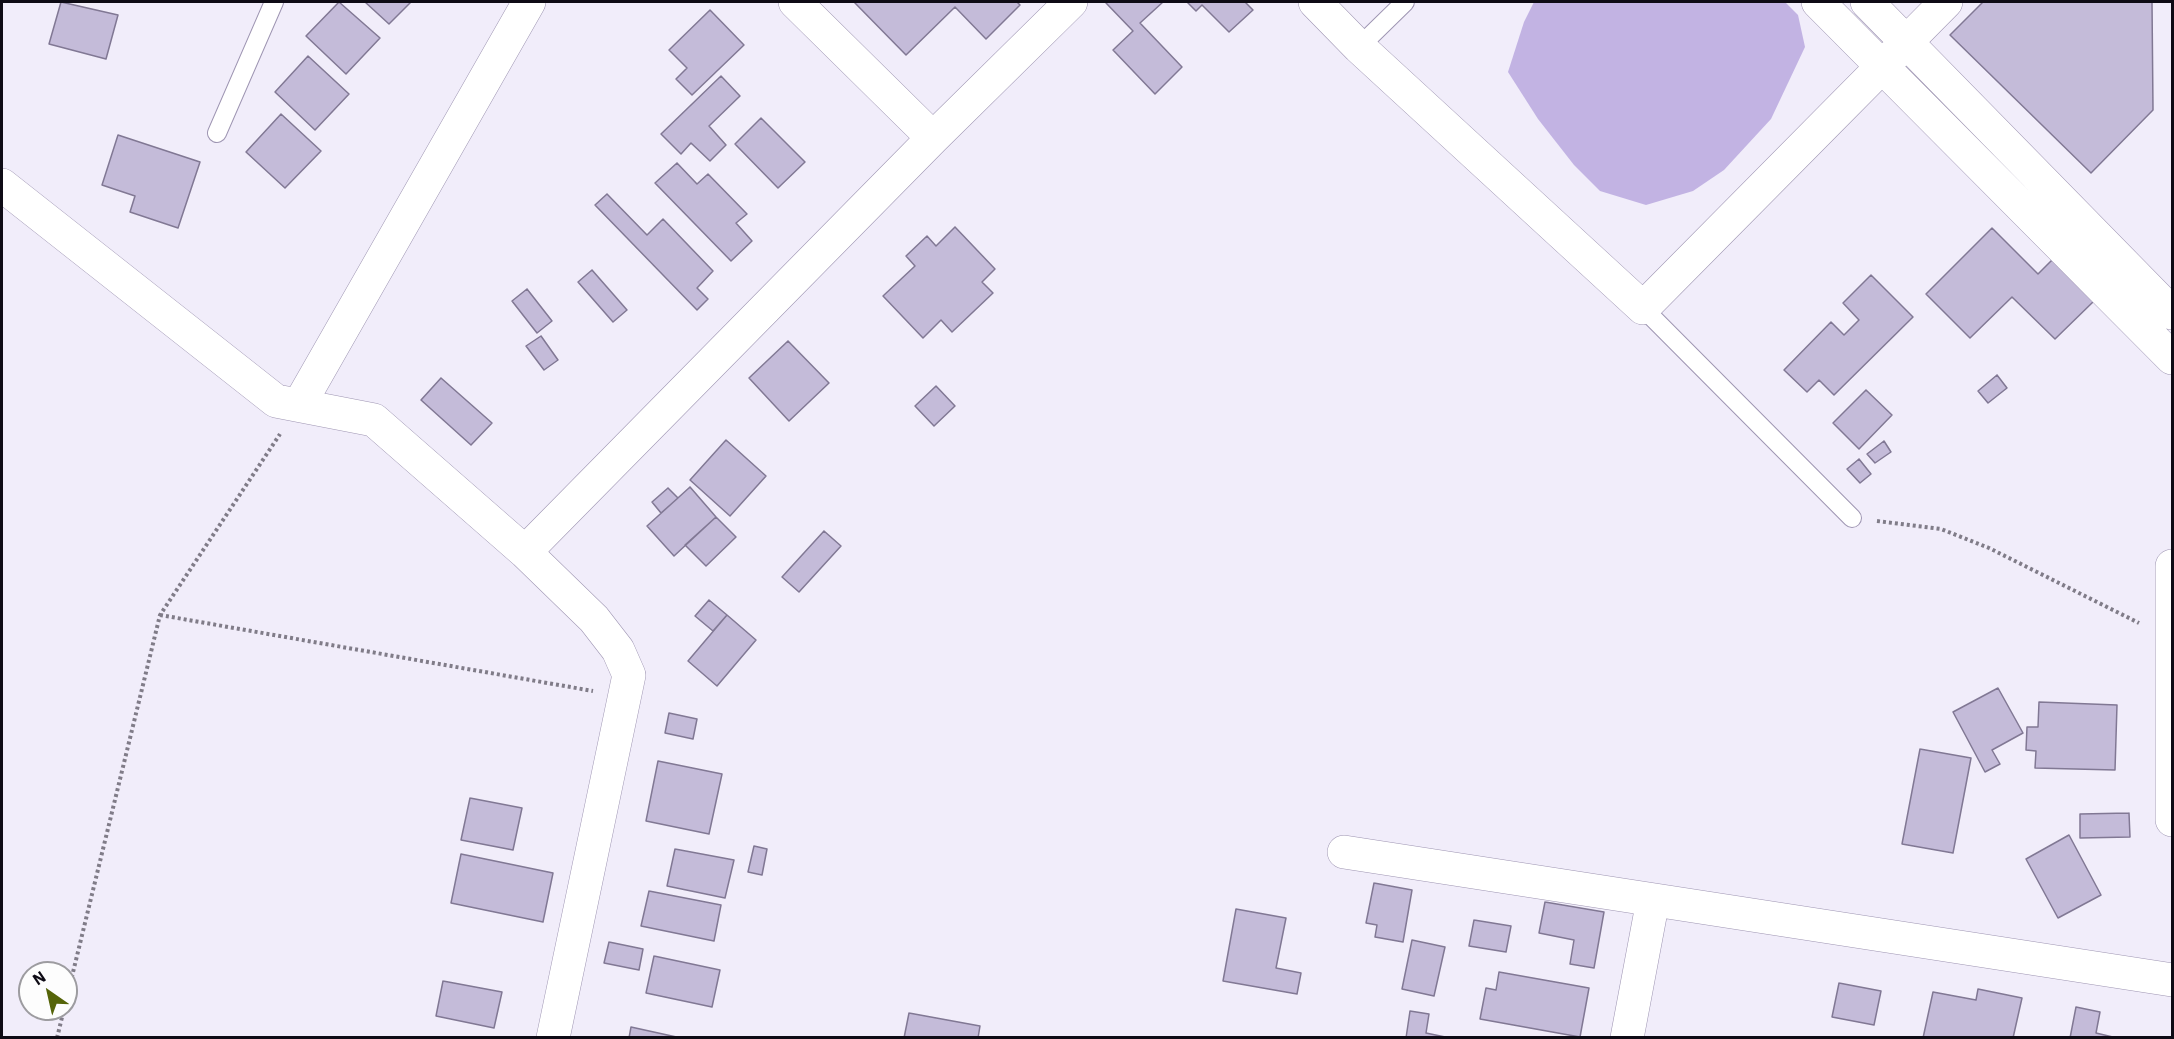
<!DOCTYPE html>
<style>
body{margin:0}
#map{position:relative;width:2174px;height:1039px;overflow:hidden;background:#f1edfa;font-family:"IBM Plex Sans",sans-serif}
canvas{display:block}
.frame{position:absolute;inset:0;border:3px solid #0e0b15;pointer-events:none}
.north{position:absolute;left:18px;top:961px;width:60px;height:60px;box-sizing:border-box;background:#fdfdfd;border:2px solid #9d9ca0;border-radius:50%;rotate:326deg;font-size:16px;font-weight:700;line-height:24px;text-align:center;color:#0e0b15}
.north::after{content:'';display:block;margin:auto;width:21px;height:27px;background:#556409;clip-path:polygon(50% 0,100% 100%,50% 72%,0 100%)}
</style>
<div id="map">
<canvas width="2174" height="1039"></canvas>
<div class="frame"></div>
<div class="north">N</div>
</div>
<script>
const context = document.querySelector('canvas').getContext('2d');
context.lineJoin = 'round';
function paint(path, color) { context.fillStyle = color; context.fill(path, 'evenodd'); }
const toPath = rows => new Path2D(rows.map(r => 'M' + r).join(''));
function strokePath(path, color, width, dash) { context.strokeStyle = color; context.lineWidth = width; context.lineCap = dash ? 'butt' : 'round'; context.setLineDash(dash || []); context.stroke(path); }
paint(toPath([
 [1534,2,1785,2,1798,15,1805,47,1771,119,1724,170,1693,191,1646,205,1600,191,1574,165,1538,119,1508,72,1524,22]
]), '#c2b3e3');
const building = toPath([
 [61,2,118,15,106,59,49,44,61,2],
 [339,2,380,38,346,74,306,36,339,2],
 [365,2,411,2,389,24,365,2],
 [854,2,1017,2,1020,5,986,39,955,7,906,55,854,2],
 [1108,2,1163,2,1140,23,1182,67,1155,94,1113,50,1133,31,1106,3,1108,2],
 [1187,2,1245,2,1253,10,1229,32,1202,5,1196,11,1187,2],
 [1983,2,2152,2,2153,110,2091,173,1950,35,1983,2],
 [710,10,744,45,692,95,676,79,687,68,669,50,710,10],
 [308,56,349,94,315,130,275,92,308,56],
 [721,76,740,96,709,126,726,145,710,161,691,143,681,154,661,134,721,76],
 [281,114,321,151,285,188,246,152,281,114],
 [761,118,805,162,778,188,735,144,761,118],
 [118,135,200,162,178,228,130,212,135,196,102,185,118,135],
 [677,163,697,184,708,174,747,214,736,223,752,241,731,261,655,183,677,163],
 [607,194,647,235,663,219,713,271,697,288,708,299,697,310,595,205,607,194],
 [955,227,995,269,982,282,993,293,952,332,941,320,923,338,883,296,915,266,906,256,927,236,936,246,955,227],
 [1992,228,2038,274,2052,260,2094,301,2055,339,2012,297,1970,338,1926,294,1992,228],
 [592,270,627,310,613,322,578,282,592,270],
 [1871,275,1913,317,1834,395,1819,380,1807,392,1784,370,1831,322,1844,335,1859,320,1843,303,1871,275],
 [527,289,552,321,537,333,512,301,527,289],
 [541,336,558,360,544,370,526,346,541,336],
 [788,341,829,383,789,421,749,378,788,341],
 [1997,375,2007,388,1988,403,1978,391,1997,375],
 [441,378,492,423,471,445,421,400,441,378],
 [936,386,955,406,934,426,915,406,936,386],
 [1866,390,1892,415,1859,449,1833,423,1866,390],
 [726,440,766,476,730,516,690,480,726,440],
 [1884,441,1891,452,1875,463,1867,454,1884,441],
 [1859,459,1871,474,1860,483,1847,469,1859,459],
 [690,487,716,517,674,556,647,526,690,487],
 [668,488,678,498,661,513,652,502,668,488],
 [716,517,736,537,706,566,685,545,716,517],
 [824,531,841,546,799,592,782,577,824,531],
 [709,600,727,615,713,631,695,616,709,600],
 [727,615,756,640,717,686,688,661,727,615],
 [1998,688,2023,733,1992,750,2000,764,1985,772,1953,712,1998,688],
 [2039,702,2117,705,2115,770,2035,768,2036,751,2026,750,2027,727,2038,727,2039,702],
 [669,713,697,719,693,739,665,733,669,713],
 [1920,749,1971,758,1953,853,1902,844,1920,749],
 [658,761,722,774,709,834,646,821,658,761],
 [470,798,522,808,513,850,461,840,470,798],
 [2129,813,2130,837,2080,838,2080,814,2129,813],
 [2069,835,2101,895,2058,918,2026,859,2069,835],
 [754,846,767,849,762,875,748,872,754,846],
 [675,849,734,860,725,898,667,886,675,849],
 [461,854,553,873,543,922,451,903,461,854],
 [1374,883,1412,890,1403,942,1375,937,1377,925,1366,923,1374,883],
 [649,891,721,905,714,941,641,926,649,891],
 [1545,902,1604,912,1594,968,1570,964,1574,940,1539,933,1545,902],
 [1236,909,1286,918,1276,968,1301,973,1297,994,1223,981,1236,909],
 [1474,920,1511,926,1506,952,1469,946,1474,920],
 [1412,940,1445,947,1434,996,1402,989,1412,940],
 [609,942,643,949,639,970,604,963,609,942],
 [654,956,720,970,712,1007,646,993,654,956],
 [1499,972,1589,988,1580,1037,1480,1019,1486,988,1496,990,1499,972],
 [443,981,502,992,494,1028,436,1016,443,981],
 [1839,983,1881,991,1874,1025,1832,1017,1839,983],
 [1978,989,2022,998,2013,1038,1923,1038,1933,992,1976,1000,1978,989],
 [2076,1007,2100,1012,2096,1033,2117,1038,2070,1038,2076,1007],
 [1410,1011,1429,1014,1426,1033,1450,1038,1406,1038,1410,1011],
 [909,1013,980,1026,978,1038,904,1038,909,1013],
 [631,1027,681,1038,629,1038,631,1027]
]);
paint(building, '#c4bbd9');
strokePath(building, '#817894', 1.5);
const service = toPath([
 [1359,47,1405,2],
 [217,133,274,2],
 [1643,308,1852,518]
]);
const minor = toPath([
 [795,2,933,138],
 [1315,2,1359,47,1643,308,1946,2],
 [1818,2,2172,358],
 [1867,2,2172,313],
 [2,185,276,401,374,420,525,552,594,619,618,650,629,675,553,1038],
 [299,405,529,2],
 [525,552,933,138,1071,2],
 [2172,566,2172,820],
 [1344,852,2172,980],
 [1627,1038,1653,900]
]);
strokePath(service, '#9e95b2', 20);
strokePath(minor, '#9e95b2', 34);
strokePath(toPath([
 [1877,521,1941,529,1989,548,2139,623],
 [160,615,593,691],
 [66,1001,160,615,280,434],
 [57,1038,64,1009]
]), '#807c88', 4, [3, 3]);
strokePath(service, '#fff', 18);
strokePath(minor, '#fff', 33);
</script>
